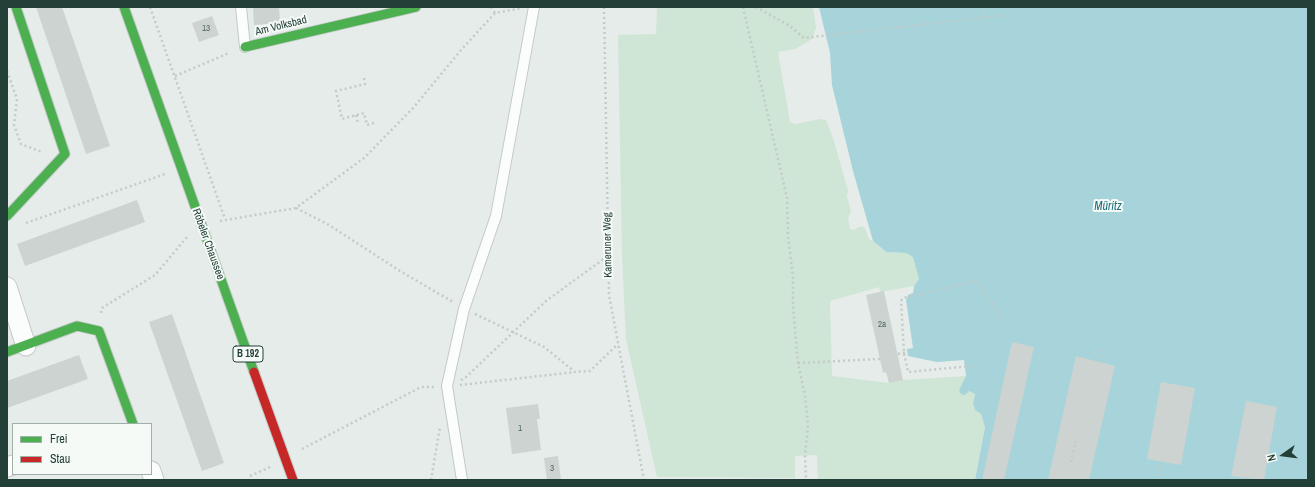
<!DOCTYPE html>
<meta charset="utf-8">
<style>
body{margin:0}
#map{position:relative;width:1315px;height:487px;overflow:hidden;background:#e6ece9;font-family:"Archivo Narrow",sans-serif}
canvas{display:block}
.frame{position:absolute;inset:0;border:8px solid #234038;pointer-events:none}
.legend{position:absolute;left:12px;top:423px;width:140px;height:52px;box-sizing:border-box;background:#f5faf7;border:1px solid #a1b0ab;margin:0;padding:5px 7px;list-style:none;font-size:12px;color:#234038}
.legend li{display:flex;align-items:center;gap:8px;height:20px}
.legend b{width:20px;border:1px solid #a1b0ab}
.north{position:absolute;left:1263px;top:435px;width:40px;height:40px;-webkit-text-stroke:3px #f5faf7;paint-order:stroke;rotate:256deg;font-size:11px;font-weight:700;line-height:16px;text-align:center;color:#234038}
.north::after{content:'';display:block;margin:auto;width:14px;height:18px;background:#234038;clip-path:polygon(50% 0,100% 100%,50% 72%,0 100%)}
</style>
<div id="map">
<canvas width="1315" height="487"></canvas>
<div class="frame"></div>
<ul class="legend">
<li><b style="height:5px;background:#4caf50"></b>Frei</li>
<li><b style="height:5px;background:#c62828"></b>Stau</li>
</ul>
<div class="north">N</div>
</div>
<script>
const context = document.querySelector('canvas').getContext('2d');
context.lineJoin = 'round';
function paint(path, color) { context.fillStyle = color; context.fill(path, 'evenodd'); }
const toPath = rows => new Path2D(rows.map(r => 'M' + r).join(''));
function strokePath(path, color, width, dash) { context.strokeStyle = color; context.lineWidth = width; context.lineCap = dash ? 'butt' : 'round'; context.setLineDash(dash || []); context.stroke(path); }
function drawText(font, color, halo, rows, align = 'center') {
  context.font = font + ' "Archivo Narrow",sans-serif'; context.lineWidth = 4; context.setLineDash([]); context.textBaseline = 'middle'; context.strokeStyle = halo; context.fillStyle = color; for (const [text, x, y, turn = 0] of rows) {
    context.save(); context.translate(x, y); context.rotate((+turn || 0) * Math.PI / 180); context.textAlign = isNaN(turn) ? turn : align; if (halo) context.strokeText(text, 0, 0); context.fillText(text, 0, 0); context.restore();
  }
}
paint(toPath([
 [657,7,813,7,816,28,812,39,795,49,778,52,790,122,795,124,821,119,826,120,834,141,848,191,847,196,851,212,848,218,850,229,854,230,861,226,865,228,869,239,873,241,885,252,906,253,913,257,919,279,914,286,880,292,879,287,830,301,832,376,889,383,903,380,966,376,965,381,969,391,975,394,973,403,975,410,981,414,985,426,975,480,818,480,817,455,795,456,795,478,657,477,626,339,622,257,618,35,656,34]
]), '#cfe5d6');
paint(toPath([
 [819,7,1308,7,1308,480,975,480,985,427,981,414,975,410,973,403,975,394,969,391,965,395,961,394,959,390,966,376,964,360,937,362,908,356,907,349,913,348,906,300,908,295,913,293,914,286,919,279,913,257,906,253,886,252,873,241,853,171,832,85,830,53]
]), '#a6d4da');
paint(toPath([
 [36,7,62,7,110,146,86,154],
 [253,7,279,7,280,23,254,25],
 [212,16,219,35,199,42,192,23],
 [137,200,145,222,25,266,17,244],
 [884,291,903,380,889,383,886,372,883,373,866,295],
 [172,314,224,463,202,471,149,322],
 [1012,342,1034,347,1004,480,982,480],
 [79,355,88,379,7,408,7,381],
 [1076,356,1115,366,1089,480,1048,480],
 [1161,382,1195,388,1181,465,1147,459],
 [1246,401,1277,407,1264,480,1231,476],
 [538,404,540,419,537,419,541,450,512,454,506,408],
 [558,456,561,480,547,480,544,458]
]), '#cdd3d0');
const lane = toPath([
 [241,7,245,47],
 [462,480,447,386,464,309,496,216,534,7]
]);
const street = toPath([
 [7,287,26,346],
 [7,467,13,465],
 [151,471,154,480]
]);
const fast = toPath([
 [124,7,254,372],
 [245,47,416,7],
 [7,216,65,154,16,7],
 [7,352,77,326,99,331,133,424]
]);
const jam = toPath([
 [254,372,293,480]
]);
strokePath(lane, '#c3c9c6', 12);
strokePath(street, '#c3c9c6', 21);
strokePath(fast, '#c2c9c6', 11);
strokePath(jam, '#c2c9c6', 11);
strokePath(toPath([
 [150,7,225,219],
 [491,7,495,13],
 [604,7,609,295,644,480],
 [743,7,787,198,788,236,793,277,793,306,798,363,805,396,808,426,805,455,806,480],
 [756,7,790,26,804,38,1005,15],
 [984,7,985,17],
 [7,71,17,99,14,125,21,144,42,152],
 [175,76,229,53],
 [364,78,365,84,336,91,342,119,364,113,367,125,376,122],
 [356,115,358,124],
 [296,208,329,225,400,271,453,302],
 [220,221,296,208,364,158,414,107,461,50,495,13,522,8],
 [26,223,165,174],
 [101,313,102,308,155,275,187,237],
 [475,314,544,347,575,372,590,371,618,344],
 [898,354,907,352],
 [1098,362,1101,349],
 [798,363,880,359],
 [971,366,908,372,904,353,901,301,903,298,977,281,1003,320],
 [461,380,465,378,546,301,609,255],
 [460,385,575,372],
 [302,449,421,387,436,387],
 [1071,462,1076,441],
 [250,476,270,467],
 [431,480,440,427],
 [1157,480,1162,462],
 [1244,480,1245,478]
]), '#c2cbc8', 2.5, [2, 3]);
strokePath(lane, '#fbfcfc', 10);
strokePath(street, '#fbfcfc', 19);
strokePath(fast, '#4caf50', 9);
strokePath(jam, '#c62828', 9);
drawText('9px', '#4e665f', null, [
 ["13",206,29],
 ["2a",882,325],
 ["1",520,429],
 ["3",552,469]
]);
for (const [x, y, w] of [
 [248,354,30]
]) { const box = new Path2D(); box.roundRect(x - w / 2, y - 8, w, 16, 3); context.fillStyle = '#f5faf7'; context.fill(box); strokePath(box, '#234038', 1); }
drawText('bold 10px', '#234038', null, [
 ["B 192",248,354]
]);
drawText('11px', '#234038', '#f5faf7', [
 ["Am Volksbad",281,26,-14],
 ["Röbeler Chaussee",208,244,70],
 ["Kameruner Weg",608,245,-91]
]);
drawText('italic 12px', '#1b6e7e', '#f5faf7', [
 ["Müritz",1108,207]
]);
</script>
